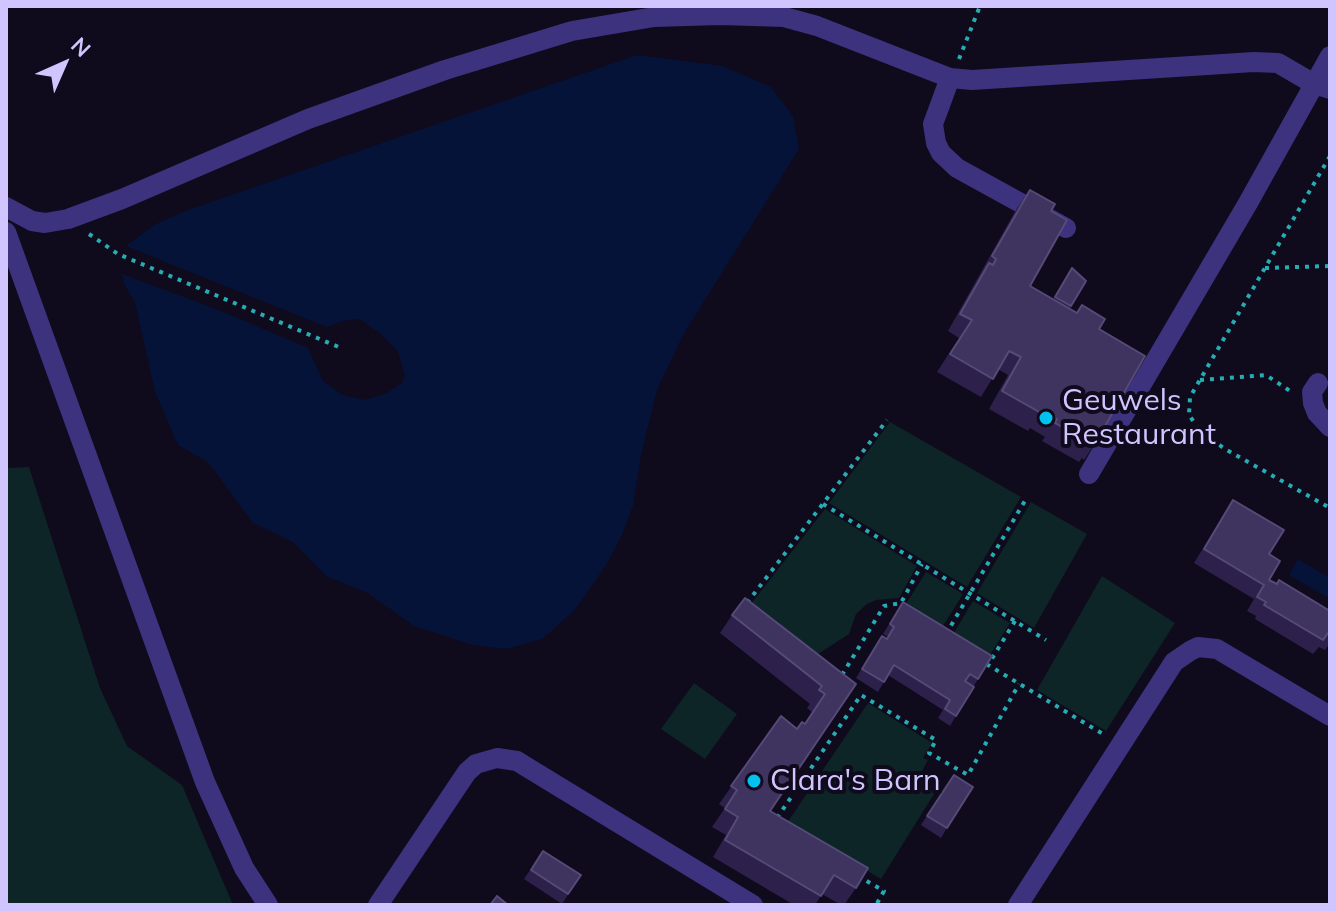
<!DOCTYPE html>
<style>
body{margin:0}
#map{position:relative;width:1336px;height:911px;overflow:hidden;background:#0f0a1c;font-family:Mulish,sans-serif}
canvas{display:block}
.frame{position:absolute;inset:0;border:8px solid #d1c5ff;pointer-events:none}
.north{position:absolute;left:24px;top:24px;width:80px;height:80px;-webkit-text-stroke:6px #0f0a1c;paint-order:stroke;rotate:45deg;font-size:22px;font-weight:700;line-height:32px;text-align:center;color:#d1c5ff}
.north::after{content:'';display:block;margin:auto;width:28px;height:36px;background:#d1c5ff;clip-path:polygon(50% 0,100% 100%,50% 72%,0 100%)}
</style>
<div id="map">
<canvas width="1336" height="911"></canvas>
<div class="frame"></div>
<div class="north">N</div>
</div>
<script>
const context = document.querySelector('canvas').getContext('2d');
context.lineJoin = 'round';
function paint(path, color) { context.fillStyle = color; context.fill(path, 'evenodd'); }
const toPath = rows => new Path2D(rows.map(r => 'M' + r).join(''));
function strokePath(path, color, width, dash) { context.strokeStyle = color; context.lineWidth = width; context.lineCap = dash ? 'butt' : 'round'; context.setLineDash(dash || []); context.stroke(path); }
function drawText(font, color, halo, rows, align = 'center') {
  context.font = font + ' Mulish,sans-serif'; context.lineWidth = 8; context.setLineDash([]); context.textBaseline = 'middle'; context.strokeStyle = halo; context.fillStyle = color; for (const [text, x, y, turn = 0] of rows) {
    context.save(); context.translate(x, y); context.rotate((+turn || 0) * Math.PI / 180); context.textAlign = isNaN(turn) ? turn : align; if (halo) context.strokeText(text, 0, 0); context.fillText(text, 0, 0); context.restore();
  }
}
paint(toPath([
 [890,422,1021,497,967,587,829,503],
 [29,467,100,688,127,746,182,785,233,905,6,905,6,468],
 [1031,502,1087,534,1034,628,977,593],
 [825,509,917,566,899,598,876,600,867,604,856,614,849,634,815,656,750,605],
 [926,572,963,594,941,629,904,607],
 [1102,576,1175,623,1106,731,1037,690],
 [973,601,1010,623,988,658,952,636],
 [694,683,737,714,705,759,661,729],
 [868,703,932,743,923,758,928,760,920,775,939,786,881,879,787,823]
]), '#0d2526');
paint(toPath([
 [637,55,722,66,771,87,793,116,799,149,683,335,657,390,641,455,633,506,621,537,606,565,575,610,542,639,506,649,473,645,414,626,368,593,326,576,293,542,253,523,208,462,178,445,155,392,135,302,125,286,122,274,216,309,308,348,323,381,343,395,365,400,387,393,402,383,405,376,398,352,382,335,360,319,343,321,327,327,126,246,156,224,188,210],
 [1298,559,1330,578,1330,599,1289,575]
]), '#061339');
strokePath(toPath([
 [959,59,980,6],
 [1330,156,1190,397,1189,415,1200,431,1225,449,1330,508],
 [89,234,118,254,341,348],
 [1265,268,1330,266],
 [1200,380,1266,375,1290,391],
 [823,504,1046,640],
 [747,603,887,420],
 [1015,621,988,665,1103,734],
 [946,634,1026,499],
 [842,675,884,606,901,603,922,564],
 [777,818,861,695,936,740,929,753,968,775,1019,684],
 [858,876,884,891,876,905]
]), '#25adb3', 4, [4, 6]);
strokePath(toPath([
 [950,78,933,124,936,143,941,153,957,168,1066,228],
 [6,207,32,221,45,223,68,219,122,199,308,119,445,70,572,31,654,17,720,15,784,17,817,26,950,78,972,80,1254,62,1278,63,1314,84,1330,89],
 [6,232,205,782,244,868,268,905],
 [1318,383,1312,392,1313,403,1317,413,1330,427],
 [1089,474,1248,203,1330,56],
 [378,905,467,772,476,764,497,758,517,761,525,766,753,905],
 [1018,905,1174,662,1190,651,1198,647,1217,649,1330,716]
]), '#3c327e', 20);
paint(toPath([
 [1030,190,1051,211,1030,286,1053,299,1072,268,1086,281,1070,309,1077,312,1082,305,1099,329,1096,442,1084,460,1082,458,1079,462,1042,441,1045,437,1030,428,1028,431,989,409,1008,375,998,369,981,397,937,372,959,338,948,331,1017,208],
 [1233,500,1269,554,1269,580,1330,611,1330,643,1325,650,1319,647,1313,654,1255,619,1256,616,1247,611,1254,599,1194,563],
 [903,602,978,679,950,726,938,718,943,710,888,675,878,692,856,678,882,636,887,639,888,637,883,634],
 [732,615,856,684,770,811,856,888,844,905,841,905,822,894,815,905,794,905,713,857,726,835,712,827,725,808,719,804,781,716,797,729,805,724,812,712,807,708,810,704,720,633],
 [947,784,947,828,941,838,921,825],
 [543,851,581,875,562,904,524,879]
]), '#2d214c');
const building = toPath([
 [1030,190,1055,204,1051,211,1067,220,1030,286,1077,313,1082,305,1105,319,1099,329,1145,356,1096,442,1094,440,1092,444,1055,423,1057,419,1042,410,1041,413,1002,391,1021,357,1009,351,993,379,950,354,972,320,960,314,989,263,993,265,996,259,992,256,1030,190],
 [1072,268,1086,281,1071,306,1055,297,1072,268],
 [1233,500,1284,530,1269,554,1280,561,1269,580,1277,584,1279,580,1330,611,1330,634,1328,633,1323,640,1264,605,1266,602,1257,597,1264,585,1204,549,1233,500],
 [745,598,856,684,770,811,868,868,856,888,834,875,821,896,725,840,738,817,725,809,737,790,731,786,781,716,797,729,802,722,805,724,825,694,819,690,822,686,732,615,745,598],
 [903,602,992,656,978,679,970,674,965,681,974,687,956,716,945,709,950,700,894,665,884,682,862,669,882,636,887,639,894,627,890,624,903,602],
 [954,775,973,787,947,828,927,816,954,775],
 [543,851,581,875,568,894,531,870,543,851],
 [497,896,508,905,490,905,497,896]
]);
paint(building, '#3f335f');
strokePath(building, '#564a78', 2);
for (const [x, y, r, color] of [
 [1046,418,8,"#00c1f0"],
 [754,781,8,"#00c1f0"]
]) { const dot = new Path2D(); dot.arc(x, y, r, 0, 2 * Math.PI); context.fillStyle = color; context.fill(dot); strokePath(dot, '#0f0a1c', 3); }
drawText('30px', '#d1c5ff', '#0f0a1c', [
 ["Geuwels",1062,401],
 ["Restaurant",1062,435],
 ["Clara's Barn",770,781]
], 'left');
</script>
